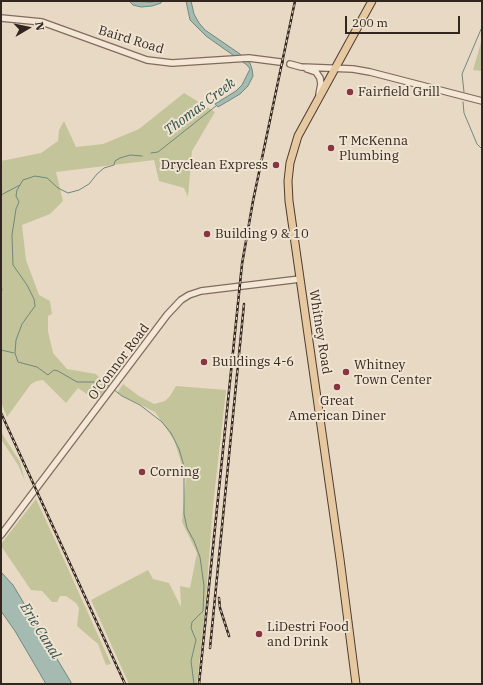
<!DOCTYPE html>
<style>
body{margin:0}
#map{position:relative;width:483px;height:685px;overflow:hidden;background:#e8d9c4;font-family:"IBM Plex Serif",serif}
canvas{display:block}
.frame{position:absolute;inset:0;border:2px solid #32261f;pointer-events:none}
.north{position:absolute;left:8px;top:8px;width:40px;height:40px;-webkit-text-stroke:3px #f0e4d3;paint-order:stroke;rotate:81deg;font-size:11px;font-weight:700;line-height:16px;text-align:center;color:#32261f}
.north::after{content:'';display:block;margin:auto;width:14px;height:18px;background:#32261f;clip-path:polygon(50% 0,100% 100%,50% 72%,0 100%)}
.scale{position:absolute;left:345px;top:16px;width:115px;height:18px;box-sizing:border-box;border:2px solid #32261f;border-top:0;padding-left:5px;font-size:12px;line-height:14px;white-space:nowrap;color:#32261f;-webkit-text-stroke:3px #f0e4d3;paint-order:stroke}
</style>
<div id="map">
<canvas width="483" height="685"></canvas>
<div class="frame"></div>
<div class="north">N</div>
<div class="scale">200 m</div>
</div>
<script>
const context = document.querySelector('canvas').getContext('2d');
context.lineJoin = 'round';
function paint(path, color) { context.fillStyle = color; context.fill(path, 'evenodd'); }
const toPath = rows => new Path2D(rows.map(r => 'M' + r).join(''));
function strokePath(path, color, width, dash) { context.strokeStyle = color; context.lineWidth = width; context.lineCap = dash ? 'butt' : 'round'; context.setLineDash(dash || []); context.stroke(path); }
function drawText(font, color, halo, rows, align = 'center') {
  context.font = font + ' "IBM Plex Serif",serif'; context.lineWidth = 4; context.setLineDash([]); context.textBaseline = 'middle'; context.strokeStyle = halo; context.fillStyle = color; for (const [text, x, y, turn = 0] of rows) {
    context.save(); context.translate(x, y); context.rotate((+turn || 0) * Math.PI / 180); context.textAlign = isNaN(turn) ? turn : align; if (halo) context.strokeText(text, 0, 0); context.fillText(text, 0, 0); context.restore();
  }
}
paint(toPath([
 [482,39,482,71,473,70],
 [184,93,215,112,192,151,188,197,184,188,159,181,154,160,56,172,63,201,50,214,22,225,26,260,39,295,50,301,52,314,48,316,48,331,53,353,67,369,96,374,109,387,97,401,78,388,66,403,43,380,37,381,31,384,7,417,1,402,1,161,41,153,58,141,59,130,64,121,76,147,103,144,139,129],
 [123,384,139,396,154,404,165,401,170,396,176,386,226,390,213,506,205,610,197,684,129,684,91,600,148,570,153,579,169,583,181,607,180,586,190,588,197,553,182,522,186,477,174,440,155,412,117,393],
 [1,432,20,462,25,481,18,465,1,439],
 [36,499,60,551,111,664,106,665,98,644,77,626,79,608,76,603,66,596,60,596,57,602,52,602,42,591,31,590,1,546,1,544]
]), '#c4c49a');
const water = toPath([
 [129,1,150,2,162,1,161,3,152,6,141,7,133,5,129,1],
 [186,1,191,1,194,14,199,23,205,30,240,54,250,63,252,69,253,76,248,86,240,94,218,107,215,104,236,91,242,85,250,69,247,65,206,36,190,20,186,1],
 [1,572,13,585,72,684,46,684,15,631,1,611,1,572]
]);
paint(water, '#a5bbb2');
strokePath(water, '#6e887e', 1);
strokePath(toPath([
 [481,1,482,4],
 [464,92,462,74,482,27],
 [463,102,464,113,477,144,482,149],
 [151,153,158,152,216,106],
 [1,195,20,185],
 [1,285,2,290,1,292],
 [1,322,1,328],
 [1,350,14,353],
 [111,387,102,382,77,382,58,371,54,370,48,375,37,367,18,362,15,353,16,340,22,324,35,306,34,299,27,285,13,265,12,235,16,209,19,202,16,196,17,190,23,180,35,176,47,178,58,188,68,193,79,190,89,184,97,174,104,168,114,165,115,161,120,158,130,155,142,156],
 [113,389,122,396,140,405,162,422,171,433,179,449,184,466,184,514,187,528,194,541,200,557,204,586,203,611,192,622,191,628,196,640,191,661,194,684]
]), '#6e887e', 1);
const minor = toPath([
 [1,18,42,22,147,60,172,63,249,58,280,62],
 [290,64,301,67,353,69,370,72,482,101],
 [307,69,316,72,320,78,321,84,319,94],
 [1,535,167,315,181,300,189,295,201,291,300,279]
]);
const major = toPath([
 [356,684,340,559,289,201,288,181,290,163,298,136,372,1]
]);
strokePath(minor, '#806b5d', 8);
strokePath(major, '#4e3b31', 9);
strokePath(minor, '#f4e7d6', 5.5);
strokePath(major, '#e6c8a1', 7);
const rail = toPath([
 [1,413,125,684],
 [219,598,220,608,229,636],
 [210,648,244,304],
 [199,684,242,264,253,201,295,1]
]);
strokePath(rail, '#32261f', 2.5);
strokePath(rail, '#f0e4d3', 1, [3]);
for (const [x, y, r, color] of [
 [350,92,4,"#873540"],
 [331,148,4,"#873540"],
 [276,165,4,"#873540"],
 [207,234,4,"#873540"],
 [204,362,4,"#873540"],
 [346,372,4,"#873540"],
 [337,387,4,"#873540"],
 [142,472,4,"#873540"],
 [259,634,4,"#873540"]
]) { const dot = new Path2D(); dot.arc(x, y, r, 0, 2 * Math.PI); context.fillStyle = color; context.fill(dot); strokePath(dot, '#f0e4d3', 1.5); }
drawText('13px', '#32261f', '#f0e4d3', [
 ["Baird Road",131,40,17],
 ["Whitney Road",320,332,81],
 ["O'Connor Road",119,362,-53]
]);
drawText('13px', '#32261f', '#f0e4d3', [
 ["Fairfield Grill",358,92],
 ["T McKenna",339,141],
 ["Plumbing",339,156],
 ["Dryclean Express",268,165,"right"],
 ["Building 9 & 10",215,234],
 ["Buildings 4-6",212,362],
 ["Whitney",354,365],
 ["Town Center",354,380],
 ["Great",337,401,"center"],
 ["American Diner",337,416,"center"],
 ["Corning",150,472],
 ["LiDestri Food",267,627],
 ["and Drink",267,642]
], 'left');
drawText('italic 14px', '#30504a', '#f0e4d3', [
 ["Thomas Creek",200,107,-37],
 ["Erie Canal",40,631,58]
]);
</script>
